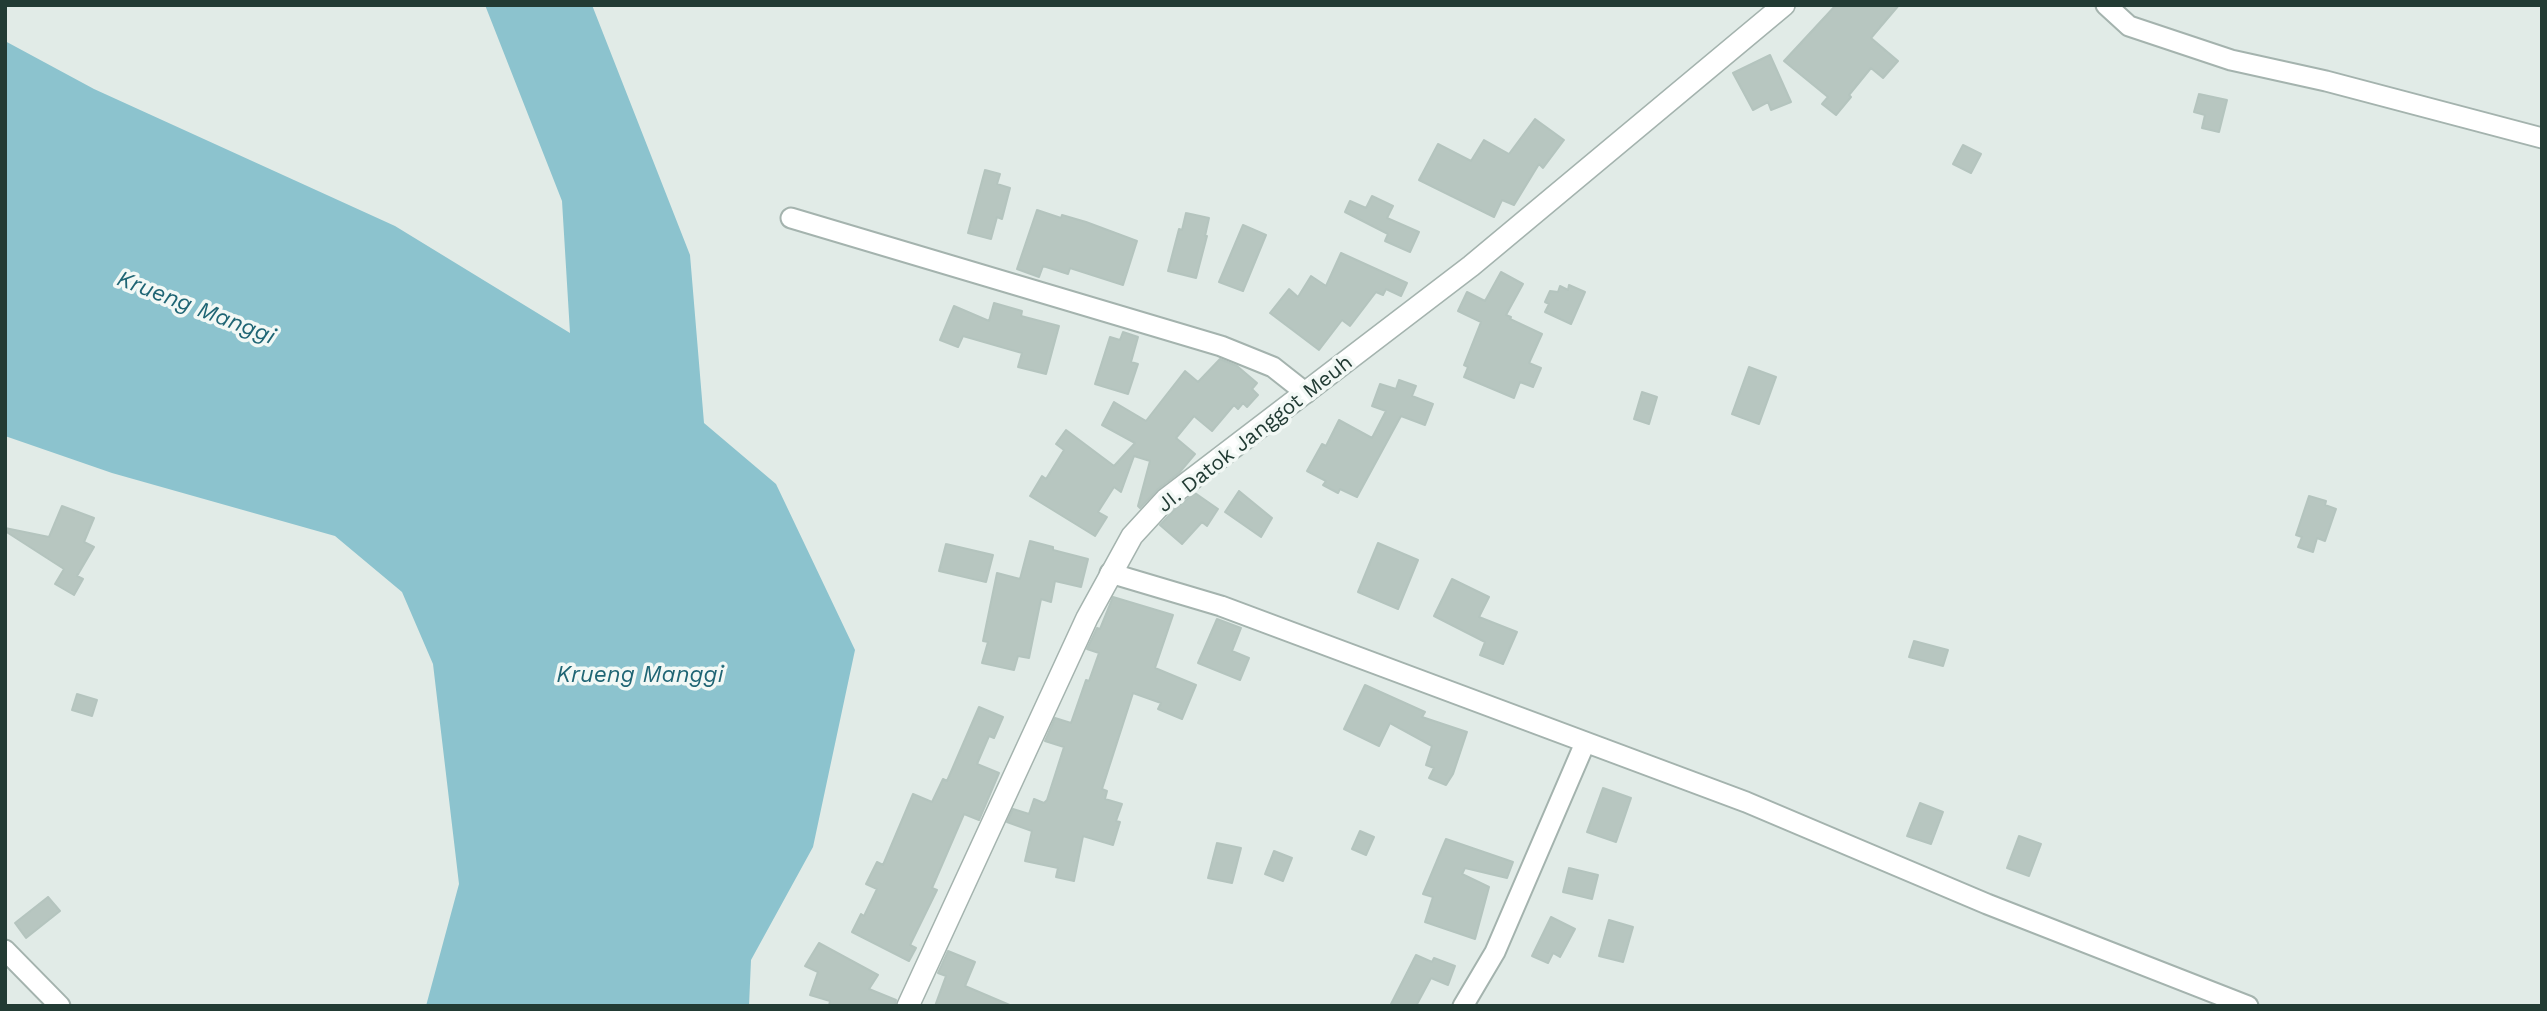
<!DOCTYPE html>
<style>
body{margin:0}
#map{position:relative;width:2547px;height:1011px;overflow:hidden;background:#e1ebe7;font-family:"Work Sans",sans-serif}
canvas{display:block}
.frame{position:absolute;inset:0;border:7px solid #223b34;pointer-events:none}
</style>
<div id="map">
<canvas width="2547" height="1011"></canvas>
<div class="frame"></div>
</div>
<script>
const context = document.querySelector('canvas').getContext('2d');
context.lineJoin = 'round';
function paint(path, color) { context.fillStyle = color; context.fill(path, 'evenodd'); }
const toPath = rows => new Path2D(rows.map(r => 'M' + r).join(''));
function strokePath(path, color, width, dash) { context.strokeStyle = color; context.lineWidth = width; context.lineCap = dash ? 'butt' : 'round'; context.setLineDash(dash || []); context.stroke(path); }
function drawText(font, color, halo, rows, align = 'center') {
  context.font = font + ' "Work Sans",sans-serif'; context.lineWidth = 7; context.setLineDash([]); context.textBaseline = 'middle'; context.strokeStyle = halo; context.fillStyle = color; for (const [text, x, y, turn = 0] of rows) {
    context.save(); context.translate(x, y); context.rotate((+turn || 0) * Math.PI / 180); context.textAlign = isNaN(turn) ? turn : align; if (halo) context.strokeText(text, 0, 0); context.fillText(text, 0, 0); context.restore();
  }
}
paint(toPath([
 [485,5,592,5,690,255,704,423,776,484,855,650,813,847,751,960,749,1006,426,1006,459,884,433,664,402,592,335,536,112,473,5,436,5,41,94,89,395,226,570,333,562,201]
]), '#8cc3ce');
const building = toPath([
 [1836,5,1899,5,1871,38,1898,61,1883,78,1871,68,1849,95,1851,97,1836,115,1822,104,1828,97,1784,61,1836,5],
 [1770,55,1791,102,1771,110,1768,102,1753,110,1733,73,1770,55],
 [2199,94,2227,100,2219,132,2202,128,2205,115,2194,112,2199,94],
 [1535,119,1564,140,1543,168,1539,164,1514,205,1502,200,1494,217,1419,180,1438,144,1471,161,1484,140,1509,154,1535,119],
 [1963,145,1981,154,1971,173,1953,164,1963,145],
 [985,170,1000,174,997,184,1010,188,1002,219,997,217,991,239,968,233,985,170],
 [1372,196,1393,206,1387,218,1419,232,1410,252,1385,241,1388,234,1345,212,1350,201,1366,208,1372,196],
 [1037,210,1061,218,1062,215,1086,222,1137,241,1123,285,1070,268,1068,274,1043,266,1039,277,1017,269,1037,210],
 [1186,213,1209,218,1205,236,1207,236,1196,278,1168,271,1179,229,1182,230,1186,213],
 [1243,225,1266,235,1243,291,1219,282,1243,225],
 [1341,253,1407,283,1401,296,1386,289,1383,295,1376,292,1350,326,1342,320,1319,350,1270,313,1289,289,1298,297,1311,276,1326,286,1341,253],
 [1501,272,1523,284,1506,315,1511,317,1510,319,1542,334,1529,363,1541,368,1533,387,1520,382,1514,398,1464,377,1468,367,1464,365,1481,322,1458,311,1467,292,1485,301,1501,272],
 [1569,285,1585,292,1571,324,1545,312,1549,304,1545,302,1550,291,1558,292,1560,286,1568,290,1569,285],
 [994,303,1022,311,1021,316,1059,326,1046,374,1018,367,1022,353,963,336,958,347,940,340,954,306,989,321,994,303],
 [1123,332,1138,337,1131,362,1138,364,1128,394,1095,384,1110,337,1120,340,1123,332],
 [1220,359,1237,366,1257,383,1252,389,1258,395,1247,407,1243,403,1238,409,1234,405,1212,431,1194,416,1176,438,1195,454,1179,473,1158,489,1140,508,1138,506,1150,461,1134,456,1121,492,1114,487,1098,512,1107,517,1095,536,1030,496,1042,476,1046,479,1064,450,1056,444,1066,430,1114,466,1135,443,1102,425,1114,402,1146,421,1185,371,1198,382,1220,359],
 [1749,367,1776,377,1759,424,1732,414,1749,367],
 [1399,380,1416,386,1412,396,1433,404,1425,425,1401,416,1357,497,1340,489,1338,493,1323,485,1326,481,1307,471,1322,444,1326,446,1339,420,1372,438,1386,411,1372,406,1380,384,1396,389,1399,380],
 [1642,392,1657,397,1649,424,1634,419,1642,392],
 [1239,491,1272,518,1261,537,1225,512,1239,491],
 [1195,493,1218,509,1207,526,1202,522,1182,544,1160,525,1175,509,1195,493],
 [2309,496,2326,501,2325,505,2336,509,2325,541,2317,538,2313,552,2298,547,2302,537,2296,535,2309,496],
 [62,506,94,518,84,542,94,547,77,576,83,579,74,595,55,584,64,569,5,531,5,528,49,537,62,506],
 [1030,541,1053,547,1053,550,1088,559,1081,587,1055,581,1051,602,1041,599,1029,658,1018,656,1014,670,982,663,988,642,983,641,997,573,1020,579,1030,541],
 [1378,543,1418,560,1398,609,1358,592,1378,543],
 [946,544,993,555,986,582,939,571,946,544],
 [1452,579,1489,597,1479,617,1517,632,1503,664,1480,655,1485,642,1434,616,1452,579],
 [1113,597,1173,615,1155,668,1196,685,1182,719,1158,709,1161,703,1133,693,1102,789,1107,791,1105,799,1122,804,1116,821,1120,822,1113,845,1083,836,1074,881,1056,877,1058,868,1025,861,1032,831,1007,822,1013,809,1029,814,1034,799,1044,803,1047,800,1064,747,1045,741,1055,718,1071,723,1086,680,1089,681,1099,653,1087,649,1097,628,1100,629,1113,597],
 [1217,619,1241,628,1232,651,1249,658,1240,680,1198,663,1217,619],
 [1914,641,1948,650,1943,666,1909,657,1914,641],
 [1365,685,1425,712,1422,717,1467,732,1453,774,1446,785,1429,778,1434,768,1426,765,1432,746,1390,723,1379,746,1344,729,1365,685],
 [77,694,97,700,92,716,72,710,77,694],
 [979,707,1003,717,994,738,989,736,977,764,999,773,979,820,964,814,932,888,937,890,910,945,916,948,909,961,852,932,861,914,864,916,877,889,866,884,877,862,883,865,913,794,932,802,943,779,947,781,979,707],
 [1603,788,1631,798,1616,842,1587,832,1603,788],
 [1920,803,1943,812,1931,844,1907,836,1920,803],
 [1360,831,1374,837,1366,855,1352,849,1360,831],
 [2019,836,2041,844,2029,876,2007,868,2019,836],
 [1446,839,1513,862,1507,878,1465,868,1462,874,1489,887,1475,939,1425,922,1433,897,1423,894,1446,839],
 [1217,843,1241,848,1232,883,1208,878,1217,843],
 [1274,851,1292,858,1283,881,1265,874,1274,851],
 [1569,868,1598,875,1592,899,1563,892,1569,868],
 [48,897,60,911,26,938,15,923,48,897],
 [1551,917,1575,929,1560,957,1553,953,1548,963,1532,956,1551,917],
 [1609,920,1633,927,1623,962,1599,956,1609,920],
 [819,943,878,975,869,989,896,1000,895,1006,829,1006,830,1001,810,995,818,972,805,966,819,943],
 [948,951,975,962,965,986,1012,1006,935,1006,946,976,938,973,948,951],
 [1416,955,1432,962,1434,958,1455,966,1448,985,1431,978,1416,1006,1390,1006,1416,955]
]);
paint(building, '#b7c6c0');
strokePath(building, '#b4c4be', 2);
const minor = toPath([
 [2106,5,2129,26,2231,60,2326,81,2542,138],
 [791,218,1221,346,1273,367,1306,393],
 [1110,573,1221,606,1746,802,1987,904,2248,1006],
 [5,950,60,1006],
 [1463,1006,1495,952,1585,743]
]);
const tertiary = toPath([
 [908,1006,1087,618,1132,536,1166,499,1471,266,1784,5]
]);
strokePath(minor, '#a4b3ae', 23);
strokePath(tertiary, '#a4b3ae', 24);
strokePath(minor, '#fff', 19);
strokePath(tertiary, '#fff', 21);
drawText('21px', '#223b34', '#f2f8f5', [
 ["JI. Datok Janggot Meuh",1255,434,-38]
]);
drawText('italic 23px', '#1f6574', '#f2f8f5', [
 ["Krueng Manggi",196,308,21],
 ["Krueng Manggi",640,675]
]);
</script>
